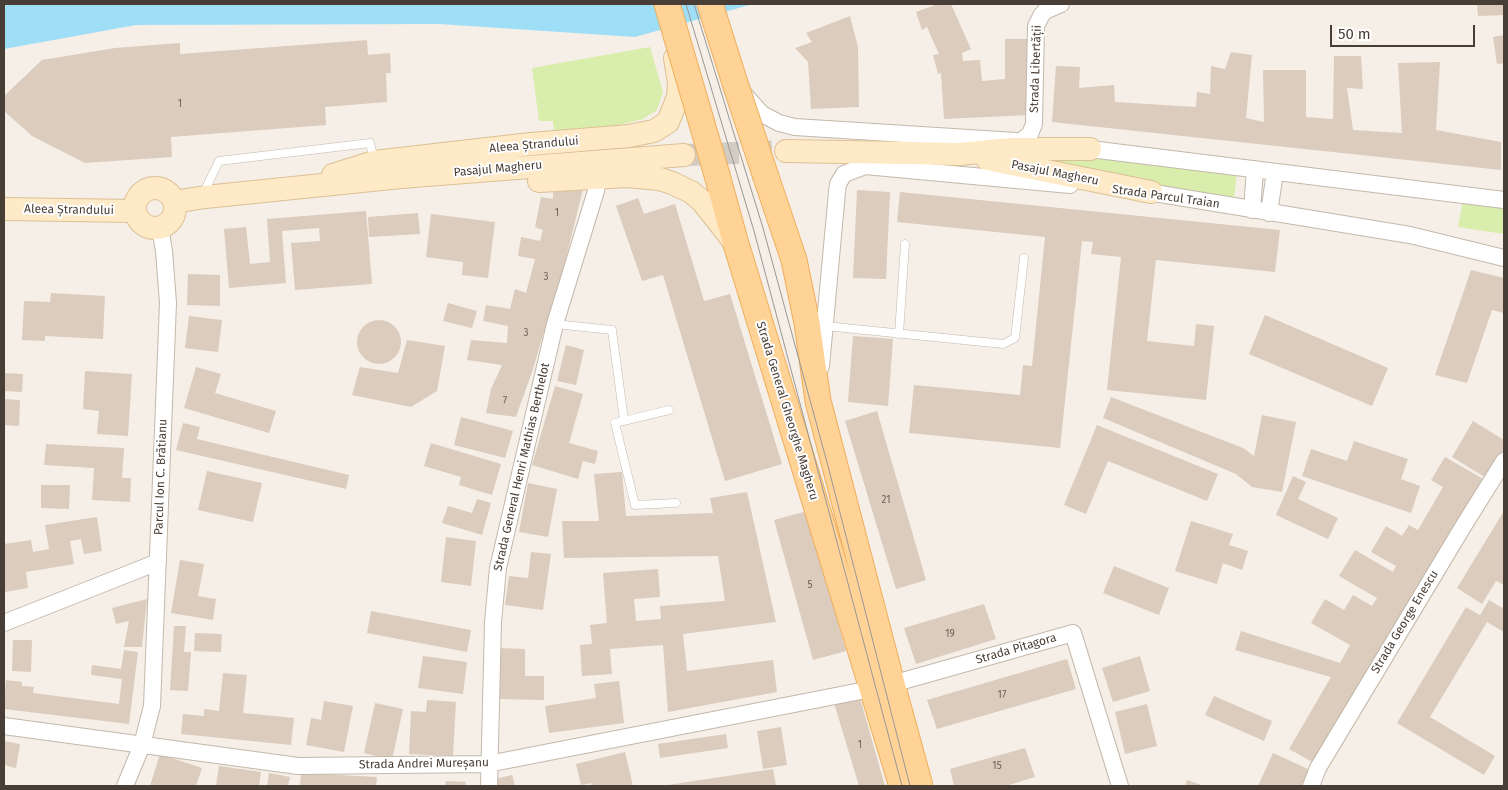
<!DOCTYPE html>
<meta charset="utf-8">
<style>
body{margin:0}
#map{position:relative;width:1508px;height:790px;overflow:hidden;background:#f5efe7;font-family:"Fira Sans",sans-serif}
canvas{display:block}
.frame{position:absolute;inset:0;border:5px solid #493e35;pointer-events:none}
.scale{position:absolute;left:1330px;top:25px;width:145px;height:22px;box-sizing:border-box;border:2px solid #493e35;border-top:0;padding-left:6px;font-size:15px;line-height:18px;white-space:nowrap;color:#493e35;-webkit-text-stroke:4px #fff;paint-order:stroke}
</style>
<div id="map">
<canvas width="1508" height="790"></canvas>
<div class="frame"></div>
<div class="scale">50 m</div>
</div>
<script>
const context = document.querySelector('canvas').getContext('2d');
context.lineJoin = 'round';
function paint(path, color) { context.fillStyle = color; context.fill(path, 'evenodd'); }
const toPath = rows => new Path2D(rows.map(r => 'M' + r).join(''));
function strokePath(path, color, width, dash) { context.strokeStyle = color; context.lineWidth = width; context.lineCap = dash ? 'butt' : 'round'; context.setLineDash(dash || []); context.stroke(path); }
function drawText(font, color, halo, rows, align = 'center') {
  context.font = font + ' "Fira Sans",sans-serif'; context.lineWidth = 4; context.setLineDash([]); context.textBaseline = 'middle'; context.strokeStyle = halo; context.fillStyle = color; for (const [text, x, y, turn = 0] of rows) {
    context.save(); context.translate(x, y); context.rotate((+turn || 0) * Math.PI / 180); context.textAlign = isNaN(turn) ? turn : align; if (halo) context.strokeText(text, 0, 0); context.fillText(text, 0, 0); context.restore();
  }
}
paint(toPath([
 [650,47,663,92,657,110,643,119,586,133,554,135,553,121,539,121,532,68],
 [1034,150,1238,167,1234,198,1032,169],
 [1464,195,1504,200,1504,234,1458,227]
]), '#d9edac');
paint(toPath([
 [4,4,753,4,635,37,439,24,136,25,4,49]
]), '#9edff7');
paint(toPath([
 [938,4,951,4,971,49,962,53,963,61,980,60,982,81,1005,79,1005,39,1028,39,1029,115,944,119,941,73,938,74,933,55,939,54,927,27,922,30,916,12],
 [1477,4,1504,4,1504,15,1478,16],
 [850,16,858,47,859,107,811,109,808,62,795,48,812,42,806,33],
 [1504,35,1504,63,1497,64,1493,37],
 [367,40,368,55,390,53,391,73,386,73,387,102,325,107,326,125,171,137,172,157,85,163,32,136,4,111,4,96,42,60,115,48,180,43,180,54],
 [1231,52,1252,55,1246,118,1264,122,1263,70,1306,70,1306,117,1333,119,1334,56,1361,56,1363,89,1347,88,1353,130,1402,133,1398,63,1440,62,1436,130,1501,142,1501,170,1052,122,1056,66,1080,67,1079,88,1114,85,1115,102,1196,107,1197,92,1210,94,1211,66,1225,69],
 [583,189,552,315,549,315,533,369,516,417,486,413,491,389,502,365,467,360,471,340,507,343,508,326,483,321,486,305,510,309,515,289,526,293,535,259,518,256,521,237,540,241,543,230,535,227,541,197,553,199,553,192],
 [857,190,890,192,886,279,853,278],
 [900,192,1280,230,1275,272,1156,260,1147,341,1194,346,1196,324,1214,326,1206,400,1107,390,1121,257,1091,254,1093,242,1082,241,1060,448,909,433,914,385,1020,395,1023,365,1032,366,1045,237,897,222],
 [638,198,644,214,675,204,704,301,730,294,782,464,725,481,663,275,642,281,616,206],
 [366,211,372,284,295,290,291,243,320,241,319,228,282,231,286,283,229,288,224,229,246,227,250,264,270,262,267,219],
 [418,213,420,234,369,237,368,217],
 [431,214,495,222,488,278,462,275,463,262,426,257],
 [1471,270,1504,278,1504,313,1492,310,1467,383,1435,375],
 [188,274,220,275,220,306,187,305],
 [51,293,105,296,103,339,45,336,45,341,22,340,24,301,50,302],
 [448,303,477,311,472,328,443,321],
 [1265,315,1388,368,1372,406,1249,354],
 [189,316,222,320,218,352,185,348],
 '357 342a22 22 0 1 1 44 0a22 22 0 1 1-44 0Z',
 [853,336,893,339,888,406,848,402],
 [407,340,445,346,437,391,411,407,352,395,360,367,398,373],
 [566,345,584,350,576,385,557,381],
 [196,367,221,374,215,393,276,411,269,433,184,408],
 [85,371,132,374,128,436,97,434,99,411,83,409],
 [4,373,23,374,22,392,4,391],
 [555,386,583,394,569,443,598,451,595,464,583,461,578,479,532,465],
 [1111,397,1243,448,1254,456,1262,415,1296,422,1282,492,1252,487,1236,474,1103,418],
 [4,399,20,400,19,426,4,425],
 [877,411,926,580,896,589,845,421],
 [461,417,513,431,505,458,454,445],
 [1473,421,1504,440,1504,452,1488,479,1452,457],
 [183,423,200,427,197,439,349,475,346,489,176,450],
 [1097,425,1218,474,1207,501,1108,461,1086,514,1064,505],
 [1354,441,1408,459,1401,479,1420,486,1411,513,1302,476,1311,449,1347,461],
 [431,443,501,464,492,495,459,485,461,477,424,466],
 [46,444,124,448,122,478,131,478,130,502,92,500,94,468,44,465],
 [1445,457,1483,479,1316,764,1289,749,1331,677,1235,650,1241,631,1340,663,1350,645,1311,623,1325,599,1344,610,1353,595,1372,606,1377,598,1339,576,1355,550,1393,572,1396,566,1371,552,1386,526,1402,536,1409,525,1418,530,1443,487,1431,480],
 [207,471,262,483,253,522,198,510],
 [622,472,626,516,713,513,710,498,747,492,776,622,683,634,687,671,773,660,777,692,668,712,663,645,610,649,612,674,582,676,580,645,592,644,590,625,607,623,603,573,658,569,660,597,634,599,636,621,661,619,660,606,725,601,718,556,564,558,562,521,599,521,594,474],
 [1293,476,1306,482,1298,499,1338,518,1328,539,1276,515],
 [528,483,557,489,548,537,519,532],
 [41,485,70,485,69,509,41,508],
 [477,499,491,503,482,535,442,523,448,506,472,513],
 [807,511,846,651,813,660,774,520],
 [1504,511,1504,585,1496,581,1482,604,1457,588],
 [97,517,102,551,84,554,81,539,70,541,74,564,26,572,28,588,5,592,4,582,4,544,31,540,33,552,49,549,45,525],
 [1191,521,1233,534,1229,545,1248,551,1242,570,1223,563,1217,584,1175,571],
 [446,537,476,541,471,586,441,582],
 [531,552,551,554,543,610,505,605,509,576,528,578],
 [180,560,204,564,198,596,216,599,213,620,171,613],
 [1114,566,1169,588,1159,615,1103,593],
 [147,599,142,647,124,647,129,621,116,624,112,608],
 [1489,600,1504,609,1504,632,1487,622,1430,717,1495,756,1484,775,1397,723,1466,607,1480,615],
 [984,604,996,639,916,664,904,628],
 [371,611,471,630,467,652,367,633],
 [174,626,186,626,184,652,191,652,188,691,170,690],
 [195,633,222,634,221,652,194,651],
 [13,640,32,640,31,672,12,671],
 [498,648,525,649,525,676,544,676,544,700,498,699],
 [124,650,138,652,129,724,4,709,6,680,22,682,22,686,34,687,33,693,119,704,122,679,91,675,92,665,121,669],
 [423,656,467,662,463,694,418,688],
 [1140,656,1150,691,1113,702,1102,668],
 [1067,659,1076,689,937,729,927,700],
 [223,673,247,675,243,713,294,718,291,745,181,734,183,714,204,716,204,709,219,711],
 [619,681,624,723,549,733,545,706,596,698,594,684],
 [1214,696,1272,721,1264,741,1205,715],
 [860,698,885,786,859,786,834,703],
 [427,700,456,702,453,756,409,754,411,711,426,712],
 [324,701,353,706,344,752,306,745,311,718,321,720],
 [375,703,403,709,392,760,364,753],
 [1147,704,1157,746,1125,754,1115,712],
 [781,727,787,765,763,769,757,731],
 [726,734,728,748,660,758,658,744],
 [4,741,20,744,16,768,4,765],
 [1025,748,1035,777,1006,786,954,786,950,769],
 [625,752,633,786,592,786,591,783,581,785,576,764],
 [1273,753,1310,770,1303,786,1258,786],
 [160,754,202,768,196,786,150,786],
 [219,766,261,772,259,786,216,786],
 [773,769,776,786,668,786,668,785],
 [269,773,290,777,288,786,267,786],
 [301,773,377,777,376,786,300,786],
 [512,775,515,786,497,786,495,779],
 [1187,780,1204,786,1185,786],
 [446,781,466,782,465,786,445,786]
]), '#dbccbe');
strokePath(toPath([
 [684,155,786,151]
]), '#d3ccc3', 22, [22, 11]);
const lane = toPath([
 [203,194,219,161,370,143,374,160],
 [555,324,612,330,624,420],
 [825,326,1003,344,1015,338,1024,258],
 [899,334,905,244],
 [669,410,615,423,635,505,676,503]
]);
const street = toPath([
 [743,93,762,114,779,123,795,127,1016,141],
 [1021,141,1030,134,1034,124,1036,26,1041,16,1045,11,1061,4],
 [1080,146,1090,149,1504,200],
 [1142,191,1410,235,1504,258],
 [1252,210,1255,169],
 [1269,213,1275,172],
 [821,366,837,192,838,184,844,174,865,166,1070,185],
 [4,623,158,562],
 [892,684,1073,633,1120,786],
 [4,726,298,766,488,764,871,689],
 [125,786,142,745,152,706,168,303,164,251,160,227],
 [489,786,493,622,498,568,555,324,596,191,598,177],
 [1311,786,1318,768,1464,525,1504,461]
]);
const secondary = toPath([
 [786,151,959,154,1010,149,1090,149],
 [987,159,1151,192],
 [333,175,374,162,531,144,629,136,654,131,668,122,678,97,679,83,675,58],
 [539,181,627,176,660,179,672,183,691,192,702,201,735,243],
 '135 208a20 20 0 1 1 40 0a20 20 0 1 1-40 0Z',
 [174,202,205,197,401,177,684,155],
 [4,209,135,211]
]);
const primary = toPath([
 [667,4,676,35],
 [710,4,735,83],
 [717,175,736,244,902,786],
 [766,177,794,260,807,323,818,401,892,684,920,786]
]);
strokePath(lane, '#c4b8ab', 9);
strokePath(street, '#c4b8ab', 18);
strokePath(secondary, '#dcc095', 24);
strokePath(primary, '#efae5b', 27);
strokePath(lane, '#fff', 8);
strokePath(street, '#fff', 16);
strokePath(secondary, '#ffeac7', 22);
strokePath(primary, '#ffd396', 25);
strokePath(toPath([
 [686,4,754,231,902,786],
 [694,4,763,228,828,466,910,786]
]), '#979797', 1);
const primaryBridge = toPath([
 [676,35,717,175],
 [735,83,766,177]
]);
strokePath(primaryBridge, '#efae5b', 27, []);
strokePath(primaryBridge, '#ffd396', 25);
drawText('10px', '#6e6257', null, [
 ["1",180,104],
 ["1",557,213],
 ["3",546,277],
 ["3",526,333],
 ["7",505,401],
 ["21",886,500],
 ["5",810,585],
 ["19",950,634],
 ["17",1002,695],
 ["1",860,745],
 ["15",997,766]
]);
drawText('12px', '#493e35', '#fff', [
 ["Strada Libertății",1036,69,-88],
 ["Aleea Ștrandului",534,145,-5],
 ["Pasajul Magheru",498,169,-5],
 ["Pasajul Magheru",1055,173,11],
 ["Strada Parcul Traian",1166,197,8],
 ["Aleea Ștrandului",69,210,1],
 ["Strada General Gheorghe Magheru",787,411,73],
 ["Strada General Henri Mathias Berthelot",522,467,-77],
 ["Parcul Ion C. Brătianu",161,477,-88],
 ["Strada George Enescu",1405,622,-59],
 ["Strada Pitagora",1016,649,-16],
 ["Strada Andrei Mureșanu",424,764,-1]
]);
</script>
